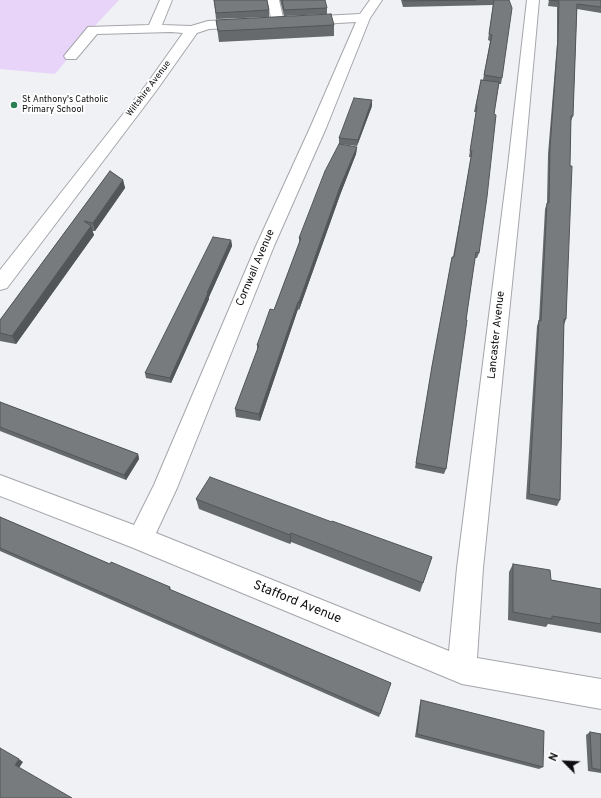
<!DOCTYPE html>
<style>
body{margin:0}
#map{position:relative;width:601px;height:798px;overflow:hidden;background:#eff1f5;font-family:Overpass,sans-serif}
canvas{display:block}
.north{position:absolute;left:545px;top:742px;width:40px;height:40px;-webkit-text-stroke:3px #fff;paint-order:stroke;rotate:294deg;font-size:11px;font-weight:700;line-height:16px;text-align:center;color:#0e0e10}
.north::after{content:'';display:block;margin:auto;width:14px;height:18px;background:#0e0e10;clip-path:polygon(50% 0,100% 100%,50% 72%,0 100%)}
</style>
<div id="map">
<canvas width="601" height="798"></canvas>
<div class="north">N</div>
</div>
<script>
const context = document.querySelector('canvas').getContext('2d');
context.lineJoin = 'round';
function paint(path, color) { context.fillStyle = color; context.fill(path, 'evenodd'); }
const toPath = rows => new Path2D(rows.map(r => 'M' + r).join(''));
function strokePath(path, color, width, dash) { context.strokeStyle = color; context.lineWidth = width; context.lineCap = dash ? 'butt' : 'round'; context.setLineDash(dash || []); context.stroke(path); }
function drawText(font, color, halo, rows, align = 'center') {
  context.font = font + ' Overpass,sans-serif'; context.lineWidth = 4; context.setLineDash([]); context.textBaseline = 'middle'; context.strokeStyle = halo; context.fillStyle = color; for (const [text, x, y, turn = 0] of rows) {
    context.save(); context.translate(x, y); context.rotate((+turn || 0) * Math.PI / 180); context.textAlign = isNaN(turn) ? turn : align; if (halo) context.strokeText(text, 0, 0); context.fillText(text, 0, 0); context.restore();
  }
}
paint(toPath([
 [0,0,119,0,92,29,55,74,0,69]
]), '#e8d4f9');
const minor = toPath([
 [160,0,172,0,162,25,191,26,208,21,247,19,252,20,253,23,252,26,247,27,209,29,197,33,156,91,7,288,0,290,0,270,146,85,183,33,171,32,97,34,76,59,66,59,64,56,88,27,149,25,160,0],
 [267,0,279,0,284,22,283,25,278,26,273,25,272,22,267,0],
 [370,0,382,0,370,18,326,128,274,246,177,488,156,533,449,651,457,568,508,166,527,0,539,0,524,166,483,568,477,658,601,679,601,709,462,684,131,547,0,496,0,475,134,525,154,485,256,246,310,128,356,22,303,25,298,24,297,21,298,18,303,17,360,14,370,0]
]);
strokePath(minor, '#a4a6aa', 2);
paint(minor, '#fff');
paint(toPath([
 [214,0,269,10,269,17,216,19],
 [280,0,325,0,327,8,327,14,284,16],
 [401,0,509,0,502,78,501,84,499,84,494,114,479,253,477,258,475,258,473,272,466,320,446,469,444,474,415,468,431,372,451,262,453,257,471,157,469,157,476,112,474,112,481,80,483,80,490,41,488,40,493,5,403,7],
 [549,0,601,0,601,13,577,9,573,116,571,121,566,319,564,325,560,500,557,506,526,499,537,326,539,320,545,209,547,203,548,154,557,44,557,7,548,6],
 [216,20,334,25,334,36,219,42],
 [372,106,357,146,339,144,339,138],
 [357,147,356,154,340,195,299,310,298,309,260,421,236,417,235,409,257,351,257,345,274,310,299,243,299,238],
 [110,171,123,180,125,188,95,231,92,231,94,235,16,344,0,341,0,320],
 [231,240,232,246,209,297,209,299,171,383,146,378,145,373],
 [0,402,138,454,139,459,126,480,0,431],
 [196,499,332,522,432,557,420,592,291,542,290,544,199,509],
 [0,517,110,564,170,587,171,590,391,683,379,717,0,551],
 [513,564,551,580,601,589,601,633,548,624,546,627,508,620,509,572],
 [421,700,543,767,539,769,415,737,420,703],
 [590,732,601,734,601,773,588,771,586,735]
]), '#666a6c');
paint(toPath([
 [372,100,372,106,357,146,358,140],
 [357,147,356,154,340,195,299,310,299,302,340,187],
 [123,180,125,188,95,231,93,223],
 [91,226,94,235,16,344,12,336],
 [231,240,232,246,209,297,209,299,171,383,170,378],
 [298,302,298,309,260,421,259,414],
 [138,454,139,459,126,480,124,475],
 [291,533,291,542,290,544,290,535],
 [19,759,23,762,19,768,15,765]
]), '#535658');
const building = toPath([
 [214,0,267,0,269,10,216,13,214,0],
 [282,0,325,0,327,8,284,10,282,0],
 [404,0,476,0,404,1,404,0],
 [494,0,509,0,512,8,502,78,484,75,492,35,489,34,494,0],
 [549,0,601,0,601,7,577,4,573,116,571,116,570,166,572,166,566,319,564,319,560,500,529,494,539,320,541,321,547,203,549,203,550,147,558,38,559,1,549,0],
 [331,14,334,25,260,29,218,31,216,20,331,14],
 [481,80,499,82,494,114,496,115,487,197,479,253,476,252,473,272,466,320,467,320,446,469,416,463,432,366,452,257,454,257,472,151,470,151,477,106,476,106,481,80],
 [354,98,372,100,358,140,339,138,354,98],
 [339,144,357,147,340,187,299,302,298,302,259,414,235,409,259,345,257,345,264,326,270,309,274,310,301,238,299,238,325,171,339,144],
 [110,171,123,180,93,223,84,221,91,226,12,336,0,333,0,320,110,171],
 [213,237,231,240,207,293,208,293,170,378,145,373,213,237],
 [0,402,138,454,124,475,0,427,0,402],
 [210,477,332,522,332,521,432,557,423,583,291,533,290,535,196,499,210,477],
 [0,517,110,564,111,562,170,587,169,589,391,683,380,714,0,548,0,517],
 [513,564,550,570,551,580,601,589,601,624,552,616,552,619,513,612,513,564],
 [421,700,544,731,543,767,417,734,421,700],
 [590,732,601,734,601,770,592,768,590,732],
 [0,748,19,759,15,765,72,798,0,798,0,748]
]);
paint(building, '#777b7d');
strokePath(building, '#535658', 1);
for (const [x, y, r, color] of [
 [14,105,4,"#2b7f52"]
]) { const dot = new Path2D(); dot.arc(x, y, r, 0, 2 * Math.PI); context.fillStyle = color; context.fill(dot); strokePath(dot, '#fff', 1.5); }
drawText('9px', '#0e0e10', '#fff', [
 ["Wiltshire Avenue",149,89,-53]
]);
drawText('9px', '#0e0e10', '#fff', [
 ["St Anthony's Catholic",22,100],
 ["Primary School",22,110]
], 'left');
drawText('11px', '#0e0e10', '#fff', [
 ["Cornwall Avenue",256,268,-67],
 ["Lancaster Avenue",497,335,-84]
]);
drawText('13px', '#0e0e10', '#fff', [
 ["Stafford Avenue",297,603,22]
]);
</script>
